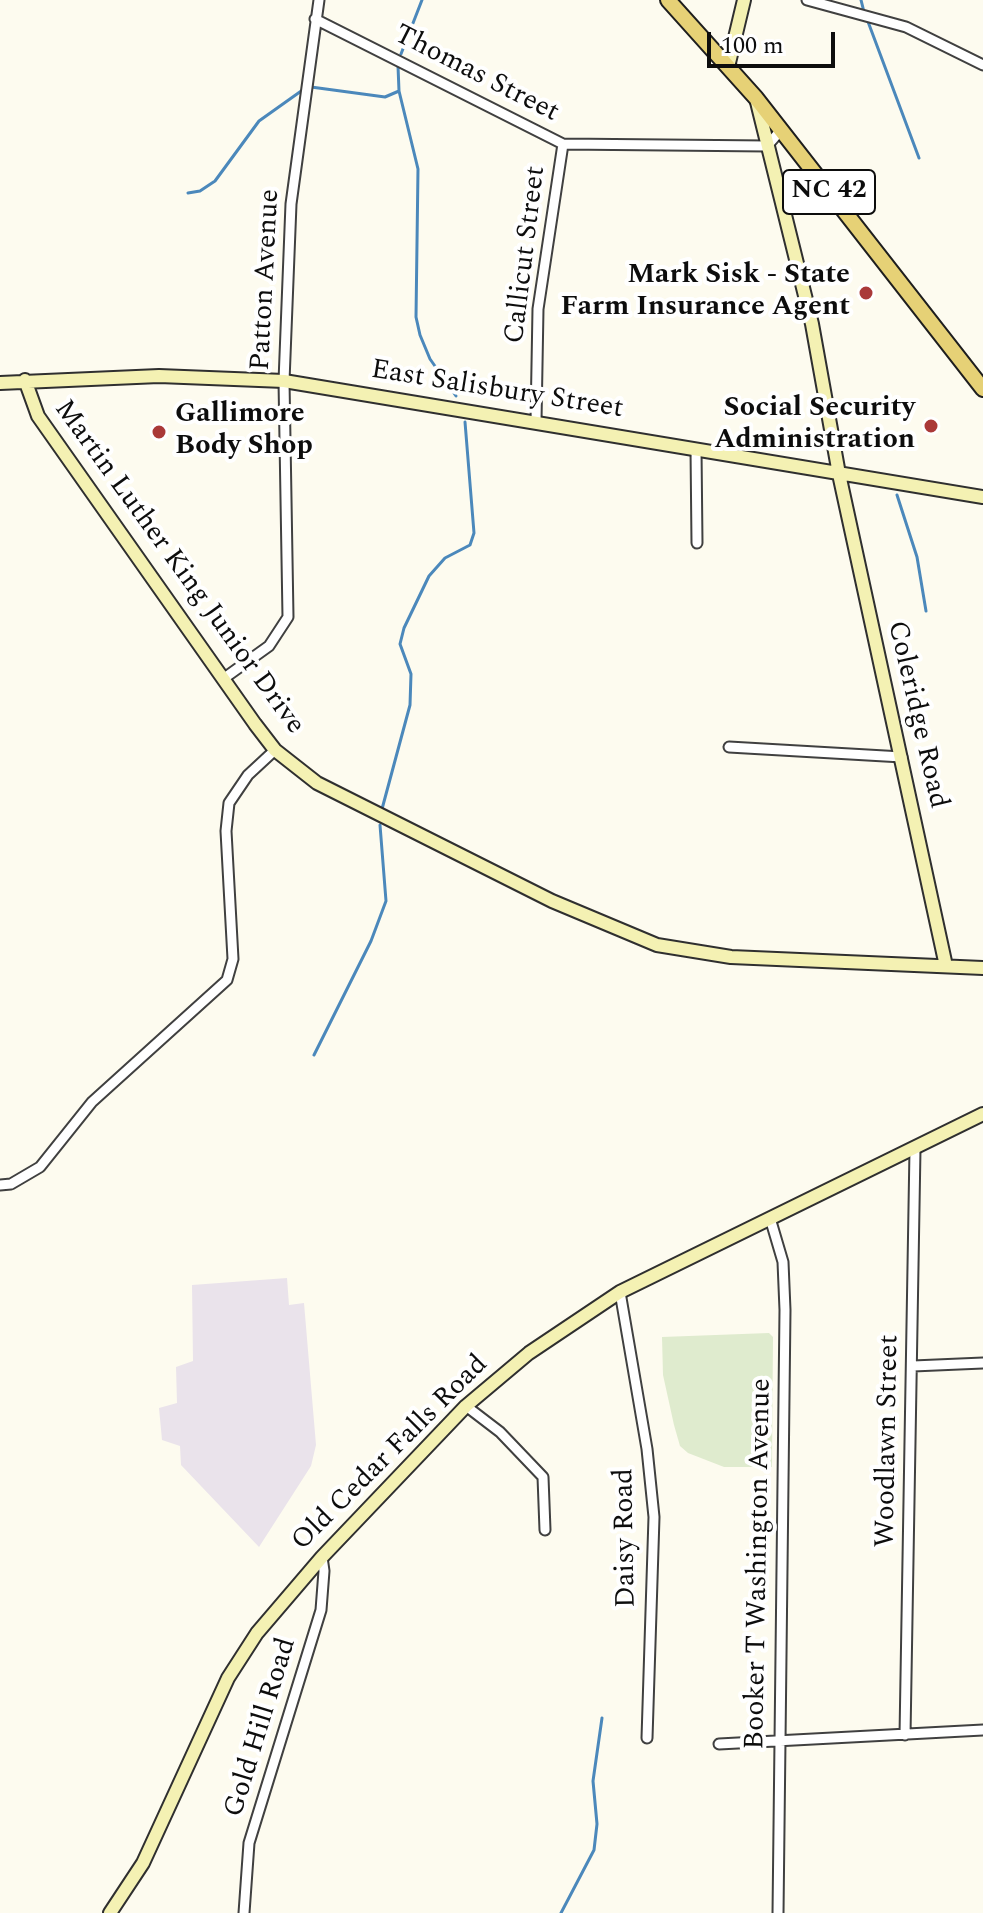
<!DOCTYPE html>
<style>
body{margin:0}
#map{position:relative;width:983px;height:1913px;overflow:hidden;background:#fdfbef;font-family:Spectral,serif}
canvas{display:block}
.scale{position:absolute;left:707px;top:32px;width:128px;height:36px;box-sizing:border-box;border:4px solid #0d0d0d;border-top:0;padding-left:10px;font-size:24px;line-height:28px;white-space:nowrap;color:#0d0d0d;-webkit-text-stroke:6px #fff;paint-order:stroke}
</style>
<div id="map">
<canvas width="983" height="1913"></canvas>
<div class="scale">100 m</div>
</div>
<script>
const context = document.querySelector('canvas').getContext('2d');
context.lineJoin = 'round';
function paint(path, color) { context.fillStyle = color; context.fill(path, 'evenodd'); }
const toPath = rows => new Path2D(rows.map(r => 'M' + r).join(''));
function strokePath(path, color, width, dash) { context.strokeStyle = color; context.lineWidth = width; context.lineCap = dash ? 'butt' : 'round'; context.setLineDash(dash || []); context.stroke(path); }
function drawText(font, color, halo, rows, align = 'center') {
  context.font = font + ' Spectral,serif'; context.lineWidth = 8; context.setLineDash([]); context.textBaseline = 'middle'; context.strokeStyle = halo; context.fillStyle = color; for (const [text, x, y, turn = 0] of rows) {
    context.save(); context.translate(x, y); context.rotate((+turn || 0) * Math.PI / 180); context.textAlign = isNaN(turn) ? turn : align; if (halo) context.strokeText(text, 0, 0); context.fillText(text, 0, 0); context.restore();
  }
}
paint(toPath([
 [287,1278,289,1305,304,1303,316,1445,311,1466,259,1547,181,1465,180,1446,162,1440,159,1408,177,1403,176,1367,193,1361,192,1285]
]), '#eae3eb');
paint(toPath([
 [769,1333,773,1337,772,1467,724,1467,688,1453,680,1446,674,1425,663,1375,662,1337]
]), '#dfebce');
strokePath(toPath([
 [861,0,864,12],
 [867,19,919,158],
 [401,54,422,0],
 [398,66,399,91,418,169,416,317,420,335,430,359,456,396],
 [311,87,385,97,399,91],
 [188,193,200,191,215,181,259,121,304,89],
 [897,495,917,557,926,611],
 [382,809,410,705,411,674,400,644,404,628,429,576,445,558,470,545,474,533,465,422],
 [314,1055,371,941,386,901,380,825],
 [561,1913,594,1850,597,1824,593,1781,602,1718]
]), '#4b88bb', 3);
const street = toPath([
 [807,0,906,27,983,65],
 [315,19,563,144,767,146,781,130],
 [536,421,538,309,563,144],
 [696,449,697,543],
 [223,679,269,646,288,617,284,381,291,204,319,0],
 [729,747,902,757],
 [0,1185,11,1184,40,1167,92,1102,227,980,233,959,226,831,229,803,248,775,275,750],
 [770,1218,783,1262,785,1310,778,1913],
 [620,1292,647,1449,654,1517,647,1738],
 [913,1366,983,1363],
 [466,1406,500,1432,543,1477,545,1530],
 [905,1735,915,1149],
 [719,1744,983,1730],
 [244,1913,249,1843,321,1610,324,1571,322,1557]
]);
const secondary = toPath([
 [728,67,744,0],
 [756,98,812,324,839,474,946,966],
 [25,380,38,416,255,724,275,750,317,783,552,901,657,945,731,957,983,968],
 [0,383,159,376,284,381,983,497],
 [110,1913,143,1863,228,1678,257,1633,322,1557,466,1406,529,1353,620,1292,983,1114]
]);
const primary = toPath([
 [668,0,756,98,983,389]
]);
strokePath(street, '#404040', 13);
strokePath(secondary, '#2f2f2f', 16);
strokePath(primary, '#1e1e1e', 18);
strokePath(street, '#fff', 9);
strokePath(secondary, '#f4f1b3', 12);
strokePath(primary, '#e6d176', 14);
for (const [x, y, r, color] of [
 [866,293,8,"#aa3938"],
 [931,426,8,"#aa3938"],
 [159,432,8,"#aa3938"]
]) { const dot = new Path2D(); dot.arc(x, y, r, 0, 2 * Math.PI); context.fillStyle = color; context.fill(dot); strokePath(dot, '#fff', 3); }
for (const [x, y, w] of [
 [829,192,92]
]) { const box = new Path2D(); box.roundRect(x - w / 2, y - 22, w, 44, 6); context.fillStyle = '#fff'; context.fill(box); strokePath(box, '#0d0d0d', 2); }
drawText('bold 26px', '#0d0d0d', null, [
 ["NC 42",829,192]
]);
drawText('28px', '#0d0d0d', '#fff', [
 ["Thomas Street",476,75,27],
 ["Callicut Street",527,255,-83],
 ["Patton Avenue",267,280,-87],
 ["East Salisbury Street",497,391,9],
 ["Martin Luther King Junior Drive",178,568,54],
 ["Coleridge Road",916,715,77],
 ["Woodlawn Street",889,1441,-89],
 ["Old Cedar Falls Road",391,1454,-45],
 ["Daisy Road",627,1538,-91],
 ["Booker T Washington Avenue",760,1564,-89],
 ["Gold Hill Road",262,1728,-73]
]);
drawText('bold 28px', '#0d0d0d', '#fff', [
 ["Mark Sisk - State",850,277],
 ["Farm Insurance Agent",850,309],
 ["Social Security",915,410],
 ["Administration",915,442],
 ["Gallimore",175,416,"left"],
 ["Body Shop",175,448,"left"]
], 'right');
</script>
